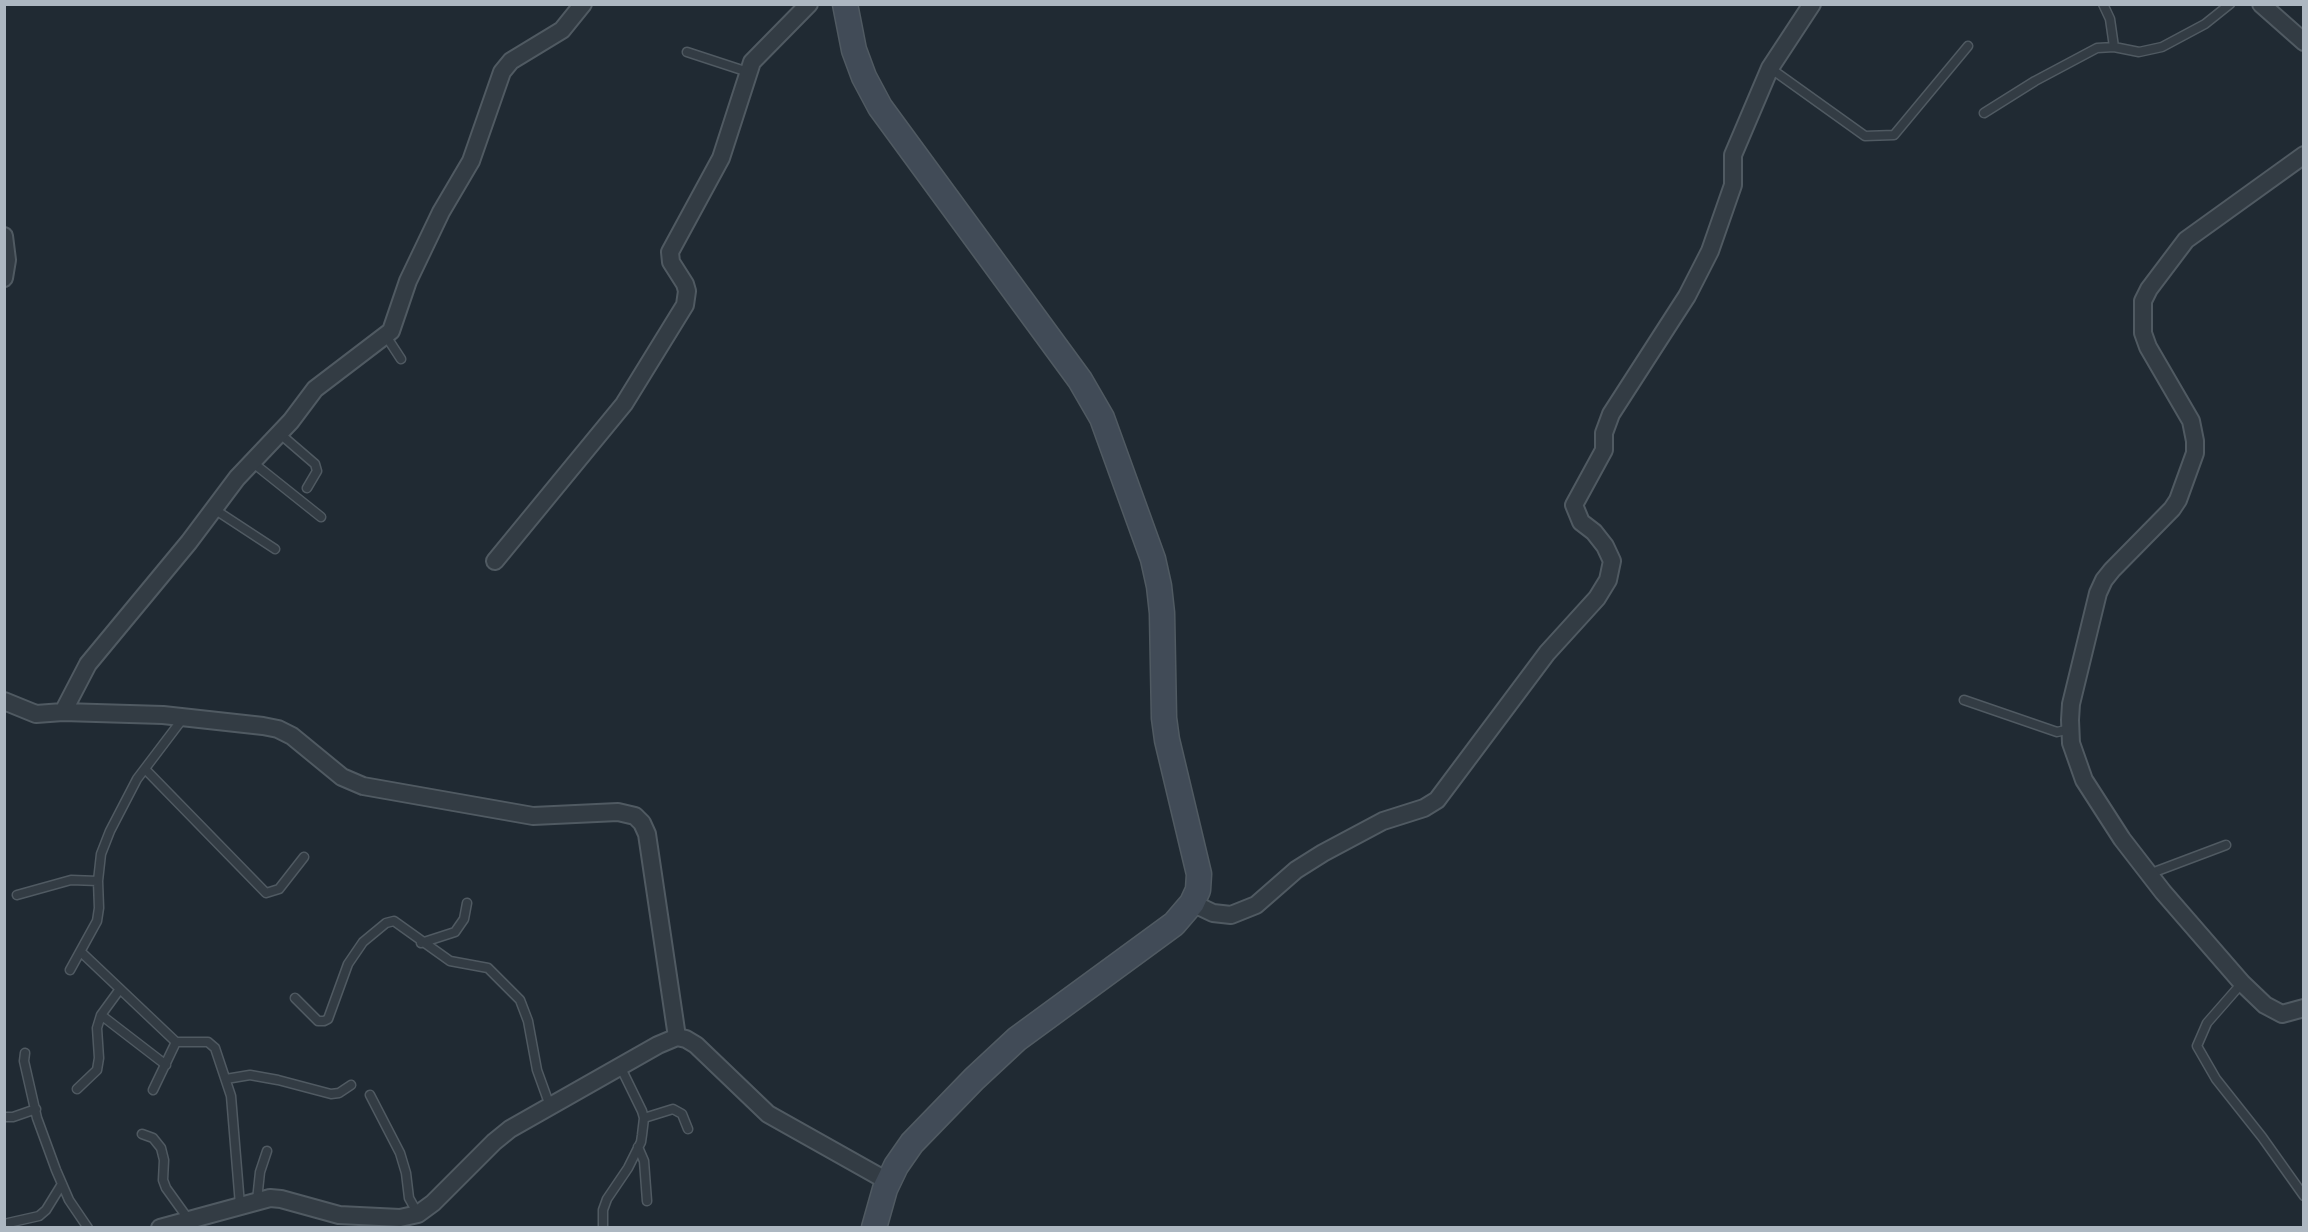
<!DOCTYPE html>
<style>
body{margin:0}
#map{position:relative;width:2308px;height:1232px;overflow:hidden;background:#202a33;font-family:Ubuntu,sans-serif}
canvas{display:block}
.frame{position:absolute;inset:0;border:6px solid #adb7c1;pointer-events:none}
</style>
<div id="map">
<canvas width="2308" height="1232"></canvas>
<div class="frame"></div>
</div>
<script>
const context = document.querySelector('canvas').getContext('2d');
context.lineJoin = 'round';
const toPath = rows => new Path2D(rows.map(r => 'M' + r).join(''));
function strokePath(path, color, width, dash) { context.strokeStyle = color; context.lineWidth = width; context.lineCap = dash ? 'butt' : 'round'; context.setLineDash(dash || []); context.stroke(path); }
const lane = toPath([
 [2103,4,2110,19,2114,47],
 [687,52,748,72],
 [1770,68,1865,136,1894,135,1968,46],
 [1984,113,2035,81,2097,48,2114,47,2139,52,2162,47,2205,24,2230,4],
 [386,336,401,359],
 [279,433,315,464,317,471,307,488],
 [252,462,321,517],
 [214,509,275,549],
 [1964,700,2057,732,2070,729],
 [145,769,266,893,279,889,304,857],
 [2149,874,2226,845],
 [17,895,71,880,98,881],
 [421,943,455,932,464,919,467,903],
 [81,952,176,1042,153,1090],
 [70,970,97,921,99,908,98,881,101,854,110,831,137,779,184,717],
 [2242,983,2207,1023,2197,1046,2216,1079,2262,1137,2304,1196],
 [295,998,318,1021,324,1021,328,1019,348,964,363,942,386,923,394,921,450,961,488,968,520,1000,528,1021,537,1070,550,1106],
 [101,1015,120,989],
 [176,1042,208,1042,215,1048,231,1096,240,1205],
 [25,1053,24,1061,37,1118,56,1170,69,1200,88,1228],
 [226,1079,250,1075,278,1080,331,1094,339,1093,351,1085],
 [77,1089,97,1070,99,1058,97,1028,101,1015,166,1065],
 [370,1095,400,1153,406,1173,409,1198,418,1214],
 [4,1117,13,1117,36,1109],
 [644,1118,673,1109,682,1114,688,1129],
 [142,1134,153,1138,161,1148,164,1160,163,1180,166,1188,189,1220],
 [638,1147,644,1161,647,1201],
 [257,1200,260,1172,267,1151],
 [8,1223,39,1216,46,1210,62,1184],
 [603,1228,603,1210,607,1199,628,1168,641,1142,642,1135,644,1118,642,1111,620,1066]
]);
const street = toPath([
 [2261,4,2304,42],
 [2304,155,2186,240,2149,289,2143,301,2143,333,2148,347,2191,421,2195,441,2195,453,2178,500,2172,509,2112,570,2104,580,2098,593,2071,704,2070,720,2071,743,2084,780,2122,839,2163,892,2242,983,2265,1005,2282,1014,2304,1008],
 [4,236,7,260,4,278],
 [495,561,624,404,685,305,687,291,685,284,671,262,670,252,721,158,752,62,809,4],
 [4,701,36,714,63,712,163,715,263,726,278,729,292,736,342,777,363,786,533,816,618,812,635,816,642,823,647,834,677,1037],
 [63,712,88,664,189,542,237,478,291,421,315,389,391,331,408,281,441,212,471,161,502,72,511,61,562,30,583,4],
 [1192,903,1213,913,1231,915,1256,905,1296,870,1323,853,1383,821,1424,808,1437,800,1547,653,1597,598,1608,580,1612,561,1605,546,1594,532,1581,522,1574,505,1604,450,1604,433,1611,414,1687,296,1710,251,1733,185,1733,155,1770,68,1812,4],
 [160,1228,270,1198,281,1199,339,1215,400,1218,418,1214,433,1203,494,1142,510,1129,658,1045,677,1037,686,1039,696,1045,768,1114,889,1182]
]);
const secondary = toPath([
 [845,4,854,50,864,77,880,107,1080,380,1102,418,1153,559,1159,586,1162,613,1164,718,1167,740,1199,874,1198,890,1192,903,1174,924,1017,1039,974,1079,912,1143,896,1166,885,1189,874,1228]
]);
strokePath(lane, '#505a62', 11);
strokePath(street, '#505a62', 20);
strokePath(secondary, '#505a62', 27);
strokePath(lane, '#333c44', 8);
strokePath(street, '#333c44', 16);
strokePath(secondary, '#414b57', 24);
</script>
